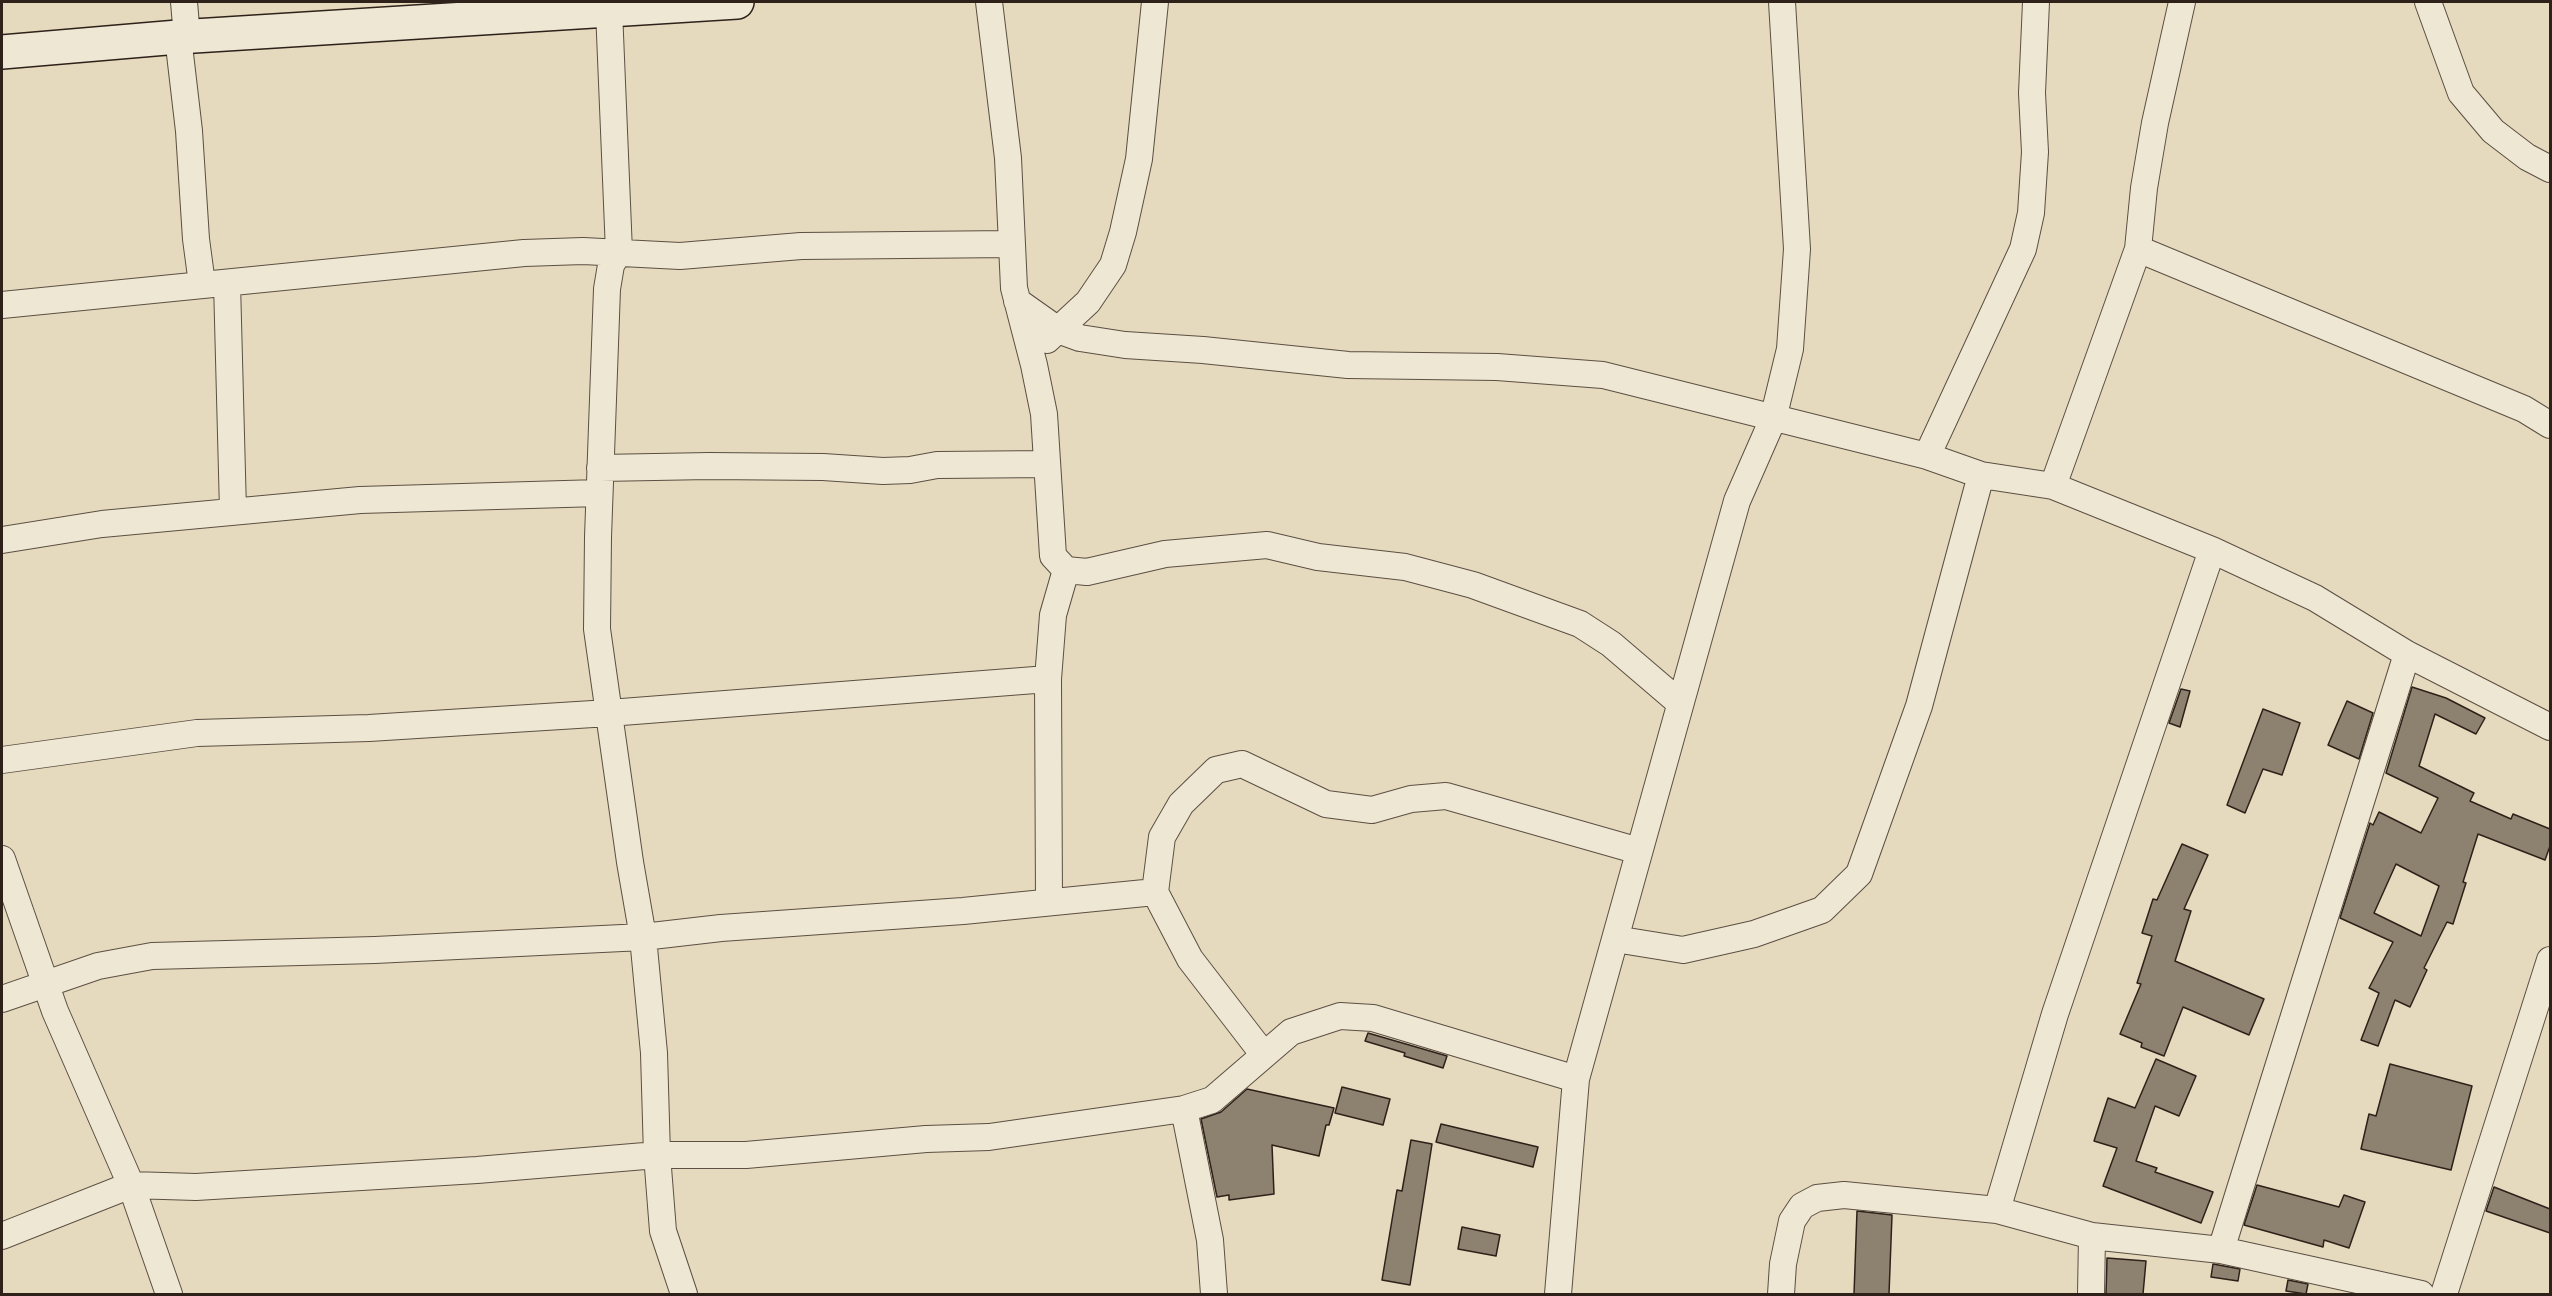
<!DOCTYPE html>
<style>
body{margin:0}
#map{position:relative;width:2552px;height:1296px;overflow:hidden;background:#e5dabd;font-family:"Sorts Mill Goudy",serif}
canvas{display:block}
.frame{position:absolute;inset:0;border:3px solid #2e211a;pointer-events:none}
</style>
<div id="map">
<canvas width="2552" height="1296"></canvas>
<div class="frame"></div>
</div>
<script>
const context = document.querySelector('canvas').getContext('2d');
context.lineJoin = 'round';
function paint(path, color) { context.fillStyle = color; context.fill(path, 'evenodd'); }
const toPath = rows => new Path2D(rows.map(r => 'M' + r).join(''));
function strokePath(path, color, width, dash) { context.strokeStyle = color; context.lineWidth = width; context.lineCap = dash ? 'butt' : 'round'; context.setLineDash(dash || []); context.stroke(path); }
const building = toPath([
 [2412,687,2446,698,2485,718,2476,734,2435,714,2419,766,2474,793,2470,801,2511,819,2513,814,2550,829,2550,846,2545,860,2478,834,2463,882,2466,883,2453,924,2447,922,2424,968,2427,970,2410,1007,2395,1000,2378,1046,2361,1040,2379,993,2369,988,2393,942,2340,918,2370,823,2373,825,2379,812,2421,833,2438,798,2386,773,2412,687],
 [2396,864,2439,886,2421,936,2374,913,2396,864],
 [2181,689,2190,691,2180,727,2169,723,2181,689],
 [2347,701,2373,713,2359,759,2328,745,2347,701],
 [2263,709,2300,723,2282,775,2263,769,2245,813,2227,805,2263,709],
 [2182,844,2208,855,2184,909,2191,911,2175,961,2264,999,2249,1035,2183,1007,2164,1056,2141,1047,2142,1043,2120,1034,2141,984,2137,983,2152,936,2142,933,2153,899,2157,900,2182,844],
 [1368,1033,1447,1056,1443,1068,1404,1056,1405,1053,1365,1041,1368,1033],
 [2156,1059,2196,1076,2179,1116,2155,1106,2136,1161,2157,1168,2155,1172,2213,1192,2201,1223,2103,1186,2117,1148,2094,1141,2108,1098,2135,1108,2156,1059],
 [2390,1064,2472,1086,2451,1170,2361,1149,2369,1114,2376,1116,2390,1064],
 [1342,1087,1390,1099,1383,1125,1335,1113,1342,1087],
 [1247,1089,1334,1108,1329,1125,1326,1125,1319,1156,1272,1145,1274,1194,1229,1200,1229,1195,1217,1197,1201,1119,1221,1112,1247,1089],
 [1441,1124,1538,1147,1533,1167,1436,1142,1441,1124],
 [1411,1140,1432,1144,1410,1285,1382,1280,1397,1190,1402,1191,1411,1140],
 [2257,1185,2339,1207,2344,1195,2365,1202,2349,1248,2324,1240,2323,1247,2244,1225,2257,1185],
 [2494,1187,2550,1209,2550,1233,2486,1211,2494,1187],
 [1857,1211,1892,1215,1889,1294,1854,1294,1857,1211],
 [1462,1227,1500,1235,1496,1256,1458,1249,1462,1227],
 [2107,1258,2146,1261,2143,1294,2106,1294,2107,1258],
 [2213,1264,2240,1269,2238,1281,2211,1277,2213,1264],
 [2288,1280,2308,1284,2306,1294,2286,1291,2288,1280]
]);
paint(building, '#8d816f');
strokePath(building, '#2e211a', 1.5);
const street = toPath([
 [184,2,187,37],
 [989,2,1008,158,1014,288,1034,365,1044,414,1053,556,1066,570,1087,572,1165,554,1267,545,1318,557,1405,567,1473,585,1580,624,1611,644,1680,703],
 [2428,2,2461,93,2493,131,2527,157,2550,169],
 [609,10,619,252,611,265,607,289,598,537,597,629,630,862,643,937,654,1053,657,1155,663,1231,684,1294],
 [178,37,189,131,196,239,202,284],
 [2138,249,2524,409,2550,425],
 [227,283,233,511],
 [1017,301,1058,330,1080,338,1125,345,1203,350,1348,365,1497,367,1603,375,1927,456,1981,475,2053,486,2212,550,2315,598,2407,654,2550,727],
 [2,305,524,253,583,251,680,256,801,246,1011,244],
 [1047,340,1088,302,1113,265,1123,232,1139,159,1155,2],
 [1927,456,2023,249,2031,213,2035,152,2032,93,2036,2],
 [600,468,709,466,823,467,883,471,910,470,937,465,1047,464],
 [2053,486,2138,249,2144,188,2155,123,2182,2],
 [2,540,102,524,360,500,599,493],
 [2,760,197,733,369,728,609,713,1048,679],
 [2,859,55,1011,131,1185,169,1294],
 [1049,902,1048,679,1053,615,1066,570],
 [1615,939,1683,950,1754,934,1822,910,1859,874,1919,706,1981,475],
 [2,999,98,966,152,956,375,950,643,937,721,928,963,911,1155,892],
 [1264,1055,1190,959,1155,892,1162,837,1181,804,1216,770,1242,764,1326,804,1372,810,1411,799,1446,796,1639,851],
 [1184,1109,1210,1240,1214,1294],
 [1997,1210,2055,1014,2212,550],
 [2,1236,131,1185,196,1187,477,1170,657,1155,746,1155,926,1139,989,1137,1184,1109,1212,1100,1291,1032,1340,1016,1373,1018,1576,1079],
 [2221,1250,2407,654],
 [1558,1294,1576,1079,1737,501,1773,419,1790,349,1797,249,1782,2],
 [1781,1294,1783,1264,1792,1221,1802,1206,1817,1198,1844,1195,1997,1210,2092,1236,2221,1250,2421,1294],
 [2091,1294,2092,1236],
 [2444,1294,2550,960]
]);
const secondary = toPath([
 [2,52,178,37,737,2]
]);
strokePath(street, '#5c4f43', 28);
strokePath(secondary, '#2e211a', 36);
strokePath(street, '#eee7d4', 26);
strokePath(secondary, '#eee7d4', 33);
</script>
